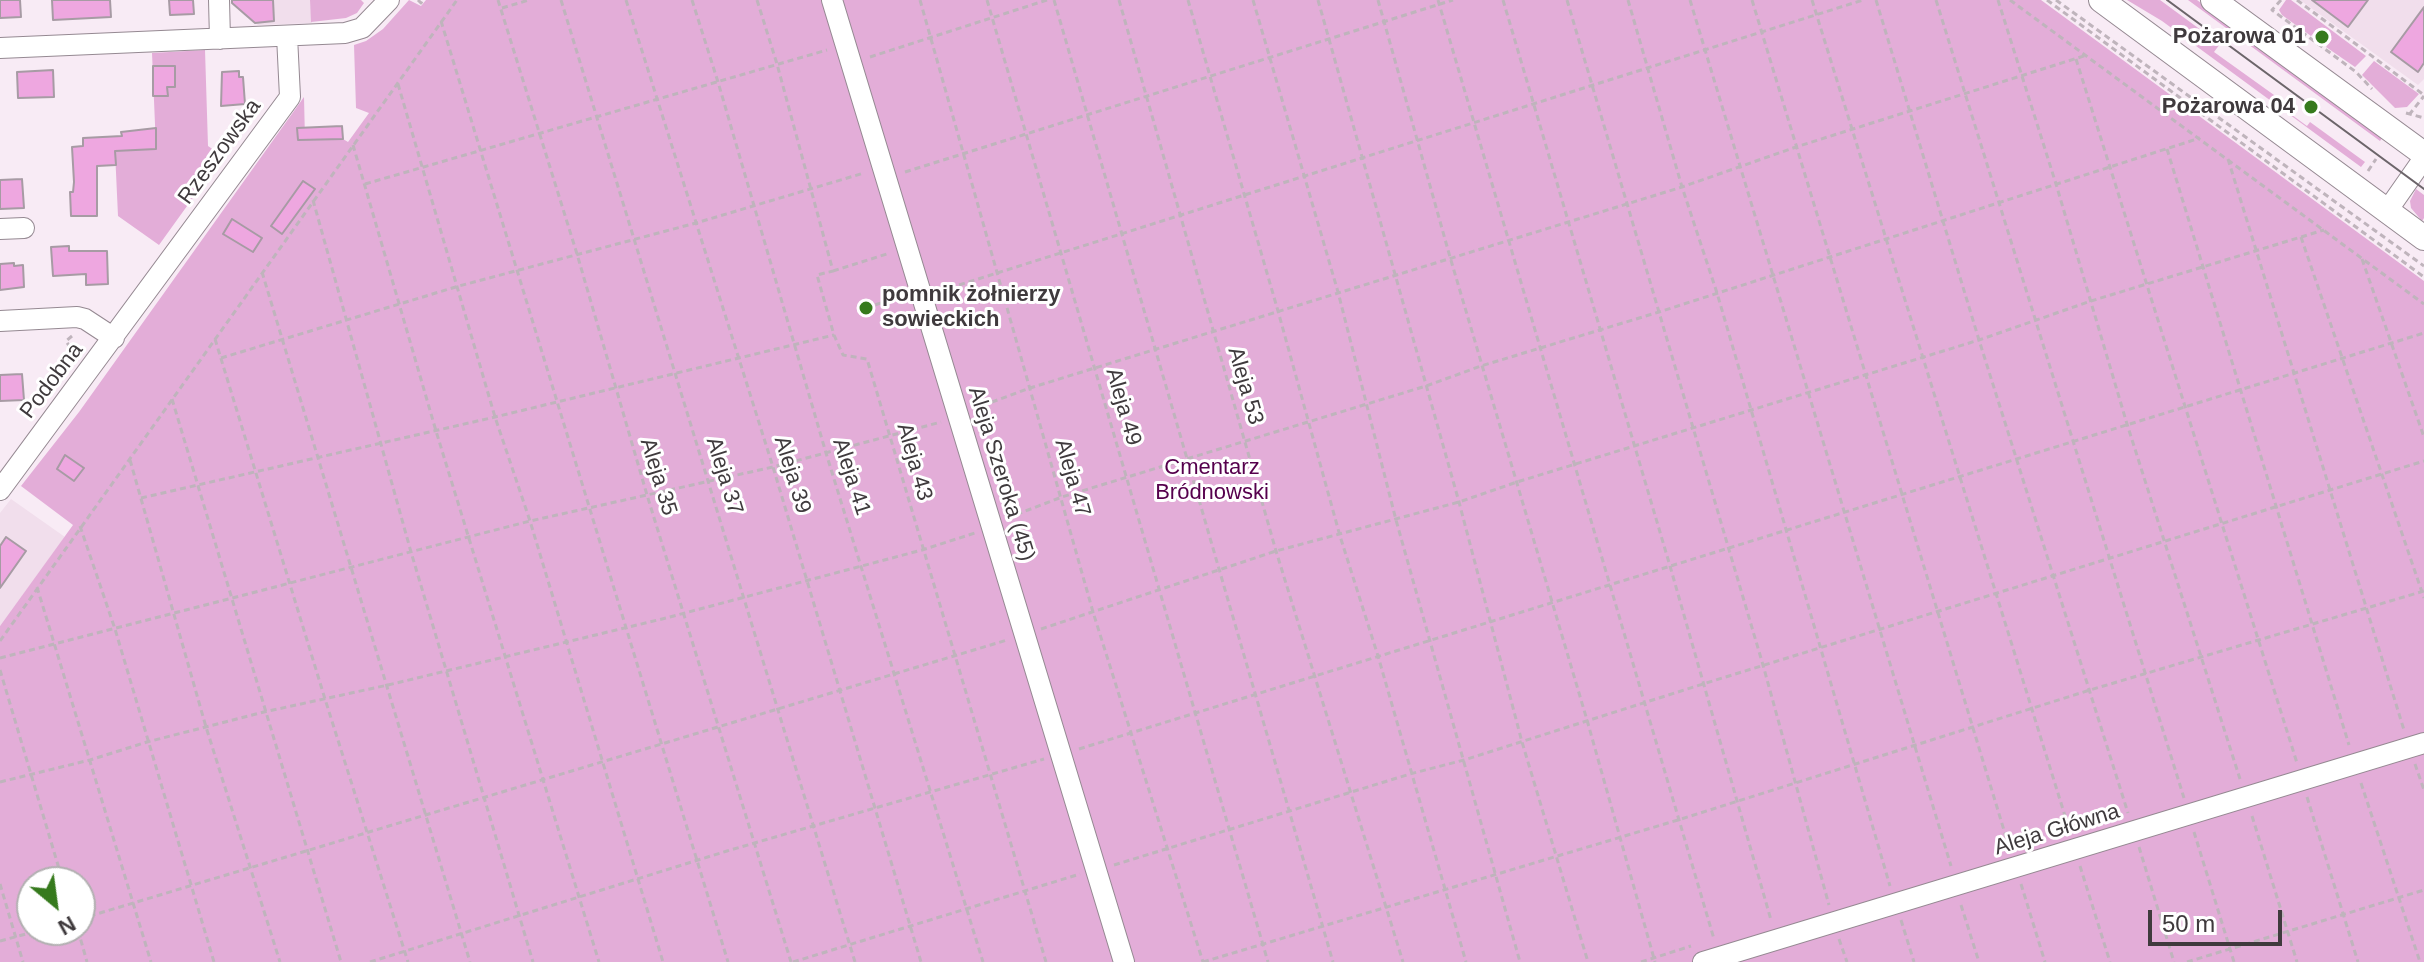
<!DOCTYPE html>
<meta charset="utf-8">
<style>
body{margin:0}
#map{position:relative;width:2424px;height:962px;overflow:hidden;background:#f8ebf5;font-family:Arial,sans-serif}
canvas{display:block}
.north{position:absolute;left:16px;top:866px;width:80px;height:80px;box-sizing:border-box;background:#fff;border:2px solid #b2b0b1;border-radius:50%;rotate:151deg;font-size:22px;font-weight:700;line-height:32px;text-align:center;color:#3f3a3d}
.north::after{content:'';display:block;margin:auto;width:28px;height:36px;background:#367a1d;clip-path:polygon(50% 0,100% 100%,50% 72%,0 100%)}
.scale{position:absolute;left:2148px;top:910px;width:134px;height:36px;box-sizing:border-box;border:4px solid #3f3a3d;border-top:0;padding-left:10px;font-size:24px;line-height:28px;white-space:nowrap;color:#3f3a3d;-webkit-text-stroke:6px #fff;paint-order:stroke}
</style>
<div id="map">
<canvas width="2424" height="962"></canvas>
<div class="north">N</div>
<div class="scale">50 m</div>
</div>
<script>
const context = document.querySelector('canvas').getContext('2d');
context.lineJoin = 'round';
function paint(path, color) { context.fillStyle = color; context.fill(path, 'evenodd'); }
const toPath = rows => new Path2D(rows.map(r => 'M' + r).join(''));
function strokePath(path, color, width, dash) { context.strokeStyle = color; context.lineWidth = width; context.lineCap = dash ? 'butt' : 'round'; context.setLineDash(dash || []); context.stroke(path); }
function drawText(font, color, halo, rows, align = 'center') {
  context.font = font + ' Arial,sans-serif'; context.lineWidth = 6; context.setLineDash([]); context.textBaseline = 'middle'; context.strokeStyle = halo; context.fillStyle = color; for (const [text, x, y, turn = 0] of rows) {
    context.save(); context.translate(x, y); context.rotate((+turn || 0) * Math.PI / 180); context.textAlign = isNaN(turn) ? turn : align; if (halo) context.strokeText(text, 0, 0); context.fillText(text, 0, 0); context.restore();
  }
}
paint(toPath([
 [238,0,310,0,312,23,258,25,238,8],
 [2300,0,2424,0,2424,79,2418,85],
 [11,499,65,537,0,626,0,513]
]), '#f1deec');
paint(toPath([
 [310,0,361,0,364,3,357,13,346,18,311,22],
 [409,0,421,6,426,0,2041,0,2424,281,2424,962,0,962,0,626,73,525,21,486,79,412,304,97,305,140,343,139,348,142,369,113,356,108,354,45,366,41,383,29],
 [32,882,80,882,80,930,32,930],
 [2127,0,2160,0,2220,44,2214,52,2295,110,2292,115,2307,126,2310,122,2365,162,2361,167,2162,21],
 [2188,0,2197,0,2383,137,2380,141],
 [2286,0,2291,0,2366,56,2355,67,2326,47,2332,39,2317,29,2311,36,2282,15,2279,10],
 [205,50,208,146,223,156,159,245,118,216,115,151,156,148,152,53],
 [2374,61,2419,94,2407,107,2395,108,2362,75],
 [2416,189,2424,195,2424,218,2422,221,2411,208,2410,201]
]), '#e3add8');
const building = toPath([
 [0,0,20,0,21,17,0,18,0,0],
 [52,0,110,0,111,17,53,20,52,0],
 [169,0,193,0,194,14,170,15,169,0],
 [232,0,273,0,274,21,255,23,232,3,232,0],
 [2312,0,2368,0,2348,27,2312,0],
 [2424,7,2424,63,2418,72,2391,52,2424,7],
 [153,66,175,66,175,87,167,87,168,96,153,96,153,66],
 [53,70,54,97,18,98,17,72,53,70],
 [239,71,239,77,243,77,245,104,221,106,222,72,239,71],
 [342,126,343,139,298,140,297,128,342,126],
 [156,128,156,149,115,151,116,165,97,166,97,216,71,216,70,192,73,192,74,182,72,147,83,146,83,138,122,136,121,132,156,128],
 [22,179,24,208,0,209,0,180,22,179],
 [303,181,315,189,282,234,271,226,303,181],
 [232,219,262,238,253,252,223,234,232,219],
 [69,246,69,251,107,251,108,284,86,285,86,274,53,276,51,247,69,246],
 [14,263,14,266,23,265,24,287,0,290,0,264,14,263],
 [22,374,24,400,0,401,0,375,22,374],
 [65,455,84,468,74,481,57,469,65,455],
 [6,537,26,551,0,588,0,546,6,537]
]);
paint(building, '#eea7e0');
strokePath(building, '#a79ba4', 2);
const minor = toPath([
 [219,0,220,39],
 [832,0,1124,962],
 [0,48,345,33,362,28,389,0],
 [2387,211,2424,158],
 [0,229,24,228],
 [0,321,77,317,85,319,114,338],
 [0,490,290,97,287,36],
 [1703,962,2424,743]
]);
const major = toPath([
 [2101,0,2424,238],
 [2213,0,2424,154]
]);
strokePath(minor, '#958992', 22);
strokePath(major, '#958992', 26);
strokePath(toPath([
 [418,0,421,3,423,0],
 [498,0,577,254,647,495,791,962],
 [561,0,855,962],
 [626,0,773,467,921,962],
 [692,0,718,82,826,453,983,962],
 [757,0,777,64,833,271,817,275,834,335,843,355,867,359,1046,962],
 [920,0,1093,612,1203,962],
 [987,0,1268,962],
 [1054,0,1333,962],
 [1119,0,1276,551,1403,962],
 [1188,0,1278,311,1340,536,1378,656,1466,962],
 [1253,0,1338,292,1396,520,1520,962],
 [1318,0,1459,502,1522,742,1588,962],
 [1378,0,1450,257,1587,720,1655,962],
 [1438,0,1714,939],
 [1503,0,1670,566,1771,920],
 [1567,0,1763,665,1829,905],
 [1628,0,1682,187,1717,293,1890,886],
 [1690,0,1951,866],
 [1752,0,2010,850],
 [1812,0,2070,832],
 [1876,0,1979,340,2128,813],
 [1936,0,2184,798],
 [1998,0,2056,184,2127,424,2240,779],
 [2010,0,2424,304],
 [2047,0,2424,277],
 [2056,0,2424,266],
 [2281,0,2272,10,2356,72,2372,89],
 [2297,0,2424,95],
 [502,8,529,0],
 [441,21,728,962],
 [870,57,1047,0],
 [2076,59,2297,763],
 [398,84,495,417,530,521,663,962],
 [2406,113,2424,118],
 [2409,115,2424,96],
 [353,145,436,431,599,962],
 [2167,149,2349,745],
 [2228,159,2404,730],
 [2368,171,2376,159],
 [905,172,1453,0],
 [365,184,827,50],
 [313,200,411,552,533,962],
 [2301,237,2424,598],
 [2362,259,2424,437],
 [833,271,890,253],
 [262,272,470,962],
 [940,291,1863,0],
 [866,308,904,295],
 [72,336,66,341,75,355],
 [215,339,325,699,408,962],
 [221,358,459,286,696,223,864,173],
 [172,399,341,962],
 [973,409,1030,388,1682,187,1796,147,2087,55],
 [130,460,206,727,280,962],
 [141,498,495,417,834,335],
 [1007,518,1062,497,1426,386,1481,366,1659,312,2200,138],
 [80,526,115,629,214,962],
 [37,587,151,962],
 [1041,629,1276,551,1459,502,1517,482,1979,340,2091,301,2324,230],
 [0,641,457,0],
 [0,658,530,521,773,467,941,422],
 [0,670,63,882],
 [1079,749,2424,333],
 [2415,764,2424,790],
 [0,782,90,760,147,742,264,712,388,685,666,618,922,550,975,533],
 [2361,783,2420,962],
 [2307,797,2358,962],
 [2252,816,2297,962],
 [2194,832,2234,962],
 [2139,847,2174,962],
 [1114,865,1410,774,1464,760,1703,684,2424,461],
 [2080,866,2110,962],
 [0,884,23,962],
 [2021,884,2045,962],
 [1961,905,1979,962],
 [80,919,1007,640],
 [1901,920,1914,962],
 [78,930,87,962],
 [1839,939,1847,962],
 [0,941,41,930],
 [370,962,727,851,1044,759],
 [793,962,1080,874],
 [1203,962,1678,820,2090,690,2424,591],
 [1641,962,1691,946],
 [2187,962,2424,890]
]), '#bfb4bc', 3, [6, 4]);
strokePath(minor, '#fff', 20);
strokePath(major, '#fff', 24);
strokePath(toPath([
 [2167,0,2424,189]
]), '#6c656a', 2);
for (const [x, y, r, color] of [
 [2322,37,8,"#367a1d"],
 [2311,107,8,"#367a1d"],
 [866,308,8,"#367a1d"]
]) { const dot = new Path2D(); dot.arc(x, y, r, 0, 2 * Math.PI); context.fillStyle = color; context.fill(dot); strokePath(dot, '#fff', 3); }
drawText('bold 22px', '#3f3a3d', '#fff', [
 ["Pożarowa 01",2306,37],
 ["Pożarowa 04",2295,107],
 ["pomnik żołnierzy",882,295,"left"],
 ["sowieckich",882,320,"left"]
], 'right');
drawText('22px', '#3f3a3d', '#fff', [
 ["Rzeszowska",220,152,-54],
 ["Podobna",52,381,-53],
 ["Aleja 53",1245,386,74],
 ["Aleja 49",1123,407,74],
 ["Aleja 43",914,462,74],
 ["Aleja Szeroka (45)",1001,474,73],
 ["Aleja 39",792,475,73],
 ["Aleja 37",724,476,73],
 ["Aleja 35",658,477,73],
 ["Aleja 41",851,477,72],
 ["Aleja 47",1072,478,74],
 ["Aleja Główna",2057,830,-17]
]);
drawText('22px', '#56004d', '#fff', [
 ["Cmentarz",1212,468],
 ["Bródnowski",1212,493]
]);
</script>
